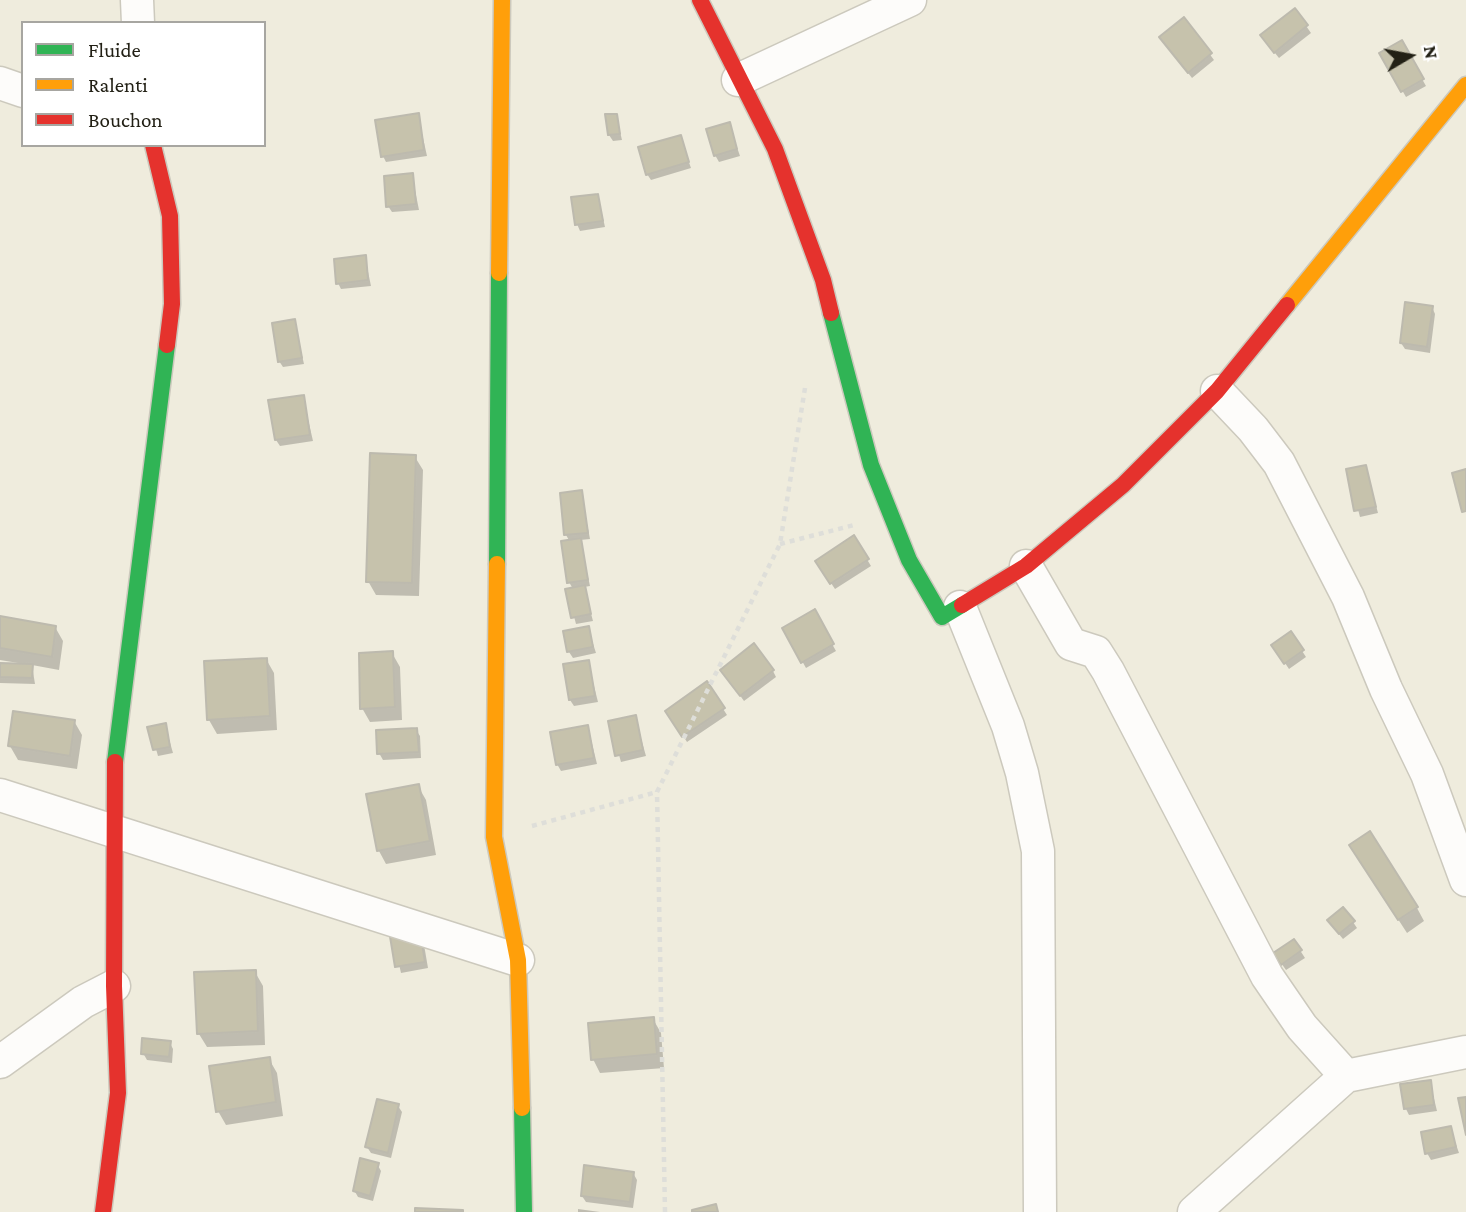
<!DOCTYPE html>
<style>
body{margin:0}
#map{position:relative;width:1466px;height:1212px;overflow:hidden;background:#efecdd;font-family:"Crimson Pro",serif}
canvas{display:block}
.legend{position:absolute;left:21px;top:21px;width:245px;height:126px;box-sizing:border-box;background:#fff;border:2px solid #a7a6a1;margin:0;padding:9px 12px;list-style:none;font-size:21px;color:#222015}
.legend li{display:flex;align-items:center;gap:14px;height:35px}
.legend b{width:35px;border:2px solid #a7a6a1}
.north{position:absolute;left:1375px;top:21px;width:70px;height:70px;-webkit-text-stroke:5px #fff;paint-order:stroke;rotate:80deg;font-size:19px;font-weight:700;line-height:28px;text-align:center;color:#222015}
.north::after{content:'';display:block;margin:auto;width:24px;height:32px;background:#222015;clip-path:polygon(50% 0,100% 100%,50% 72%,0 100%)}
</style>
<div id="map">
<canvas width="1466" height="1212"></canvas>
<ul class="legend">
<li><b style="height:9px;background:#30b455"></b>Fluide</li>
<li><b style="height:9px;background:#ff9f0a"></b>Ralenti</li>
<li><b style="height:9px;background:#e5322d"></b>Bouchon</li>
</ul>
<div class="north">N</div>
</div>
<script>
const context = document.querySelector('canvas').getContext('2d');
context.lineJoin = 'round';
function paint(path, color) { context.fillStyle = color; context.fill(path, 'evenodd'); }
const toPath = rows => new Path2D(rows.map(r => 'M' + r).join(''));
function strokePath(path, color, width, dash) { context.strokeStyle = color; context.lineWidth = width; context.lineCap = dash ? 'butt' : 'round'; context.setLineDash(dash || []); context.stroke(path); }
paint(toPath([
 [1295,10,1311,33,1279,58,1266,42],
 [1184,19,1214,60,1192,78,1165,43],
 [1401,42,1426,86,1406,97,1381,54],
 [418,115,427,156,386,162,383,156],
 [616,115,622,140,613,141,609,135],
 [729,124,740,156,719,162,715,155],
 [680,137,691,168,651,180,647,174],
 [412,175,419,210,392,212,388,206],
 [598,196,605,227,580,231,577,224],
 [365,257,371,286,341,289,338,283],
 [1432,307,1435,314,1430,353,1405,349,1401,343],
 [294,321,304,364,283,367,279,361],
 [303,397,313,441,280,446,276,440],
 [415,457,423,470,419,596,376,595,368,581],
 [1366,467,1378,513,1360,517,1348,471],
 [581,492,590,539,580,540,590,586,584,587,593,621,576,624,567,590,573,589,569,582,570,542,566,535,561,494],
 [854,538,871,566,835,589,821,568],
 [814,612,836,651,806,668,784,629],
 [0,618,55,627,63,641,59,670,32,665,35,684,0,683,0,665,18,663,0,660],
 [588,628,596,653,573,658,569,652],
 [1291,634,1306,657,1289,669,1277,651],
 [392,653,400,667,402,720,370,722,362,708],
 [266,659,274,673,277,730,217,734,209,720],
 [588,662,598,702,574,706,570,700],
 [773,671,776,677,744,701,726,676],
 [707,684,727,715,687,742,667,711],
 [635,717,646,756,621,762,610,723],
 [74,721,82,735,77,769,18,760,10,746],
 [165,725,173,753,158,756,150,728],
 [588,727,597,764,561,771,557,764],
 [416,730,420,736,421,758,383,760,379,753],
 [418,786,426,800,436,855,386,864,379,851,368,796],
 [1359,859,1417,908,1424,921,1407,933],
 [389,920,420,921,428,968,401,973],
 [1353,922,1357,928,1343,939,1333,927],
 [1294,941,1305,958,1286,970,1279,960],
 [255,972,263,986,265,1045,207,1047,199,1034],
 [653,1019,661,1033,664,1068,600,1073,593,1059],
 [170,1043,173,1049,172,1063,147,1060,143,1053],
 [269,1059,277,1073,283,1116,226,1125,218,1111],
 [1430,1082,1437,1111,1409,1115,1406,1109],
 [398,1106,402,1112,391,1158,371,1153,367,1147],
 [1450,1127,1459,1153,1431,1160,1427,1153],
 [377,1164,381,1171,373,1201,358,1197,354,1190],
 [633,1173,637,1180,633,1208,586,1202,582,1196],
 [578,1209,600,1212,578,1212]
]), '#0003');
const building = toPath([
 [1295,8,1308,25,1274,53,1260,35,1295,8],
 [1184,17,1212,53,1188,73,1159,37,1184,17],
 [1402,40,1424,79,1401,92,1379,53,1402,40],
 [419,113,424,150,381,157,375,120,419,113],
 [605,114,617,114,620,134,608,135,605,114],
 [730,122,737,149,714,156,706,129,730,122],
 [681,135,689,162,646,175,638,147,681,135],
 [413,173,416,204,386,207,384,176,413,173],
 [598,194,603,221,575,225,571,197,598,194],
 [366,255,368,280,336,284,334,259,366,255],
 [1405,302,1433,306,1427,347,1400,343,1405,302],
 [295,319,302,358,278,362,272,323,295,319],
 [304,395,310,435,275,440,268,400,304,395],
 [370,453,416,455,412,583,366,582,370,453],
 [1366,465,1376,507,1354,511,1346,469,1366,465],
 [1466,469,1466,511,1462,512,1452,473,1466,469],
 [582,490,588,533,564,535,560,493,582,490],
 [854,535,869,559,830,584,815,561,854,535],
 [581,538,588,580,567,583,561,541,581,538],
 [585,585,591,614,571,618,565,589,585,585],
 [815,609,834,644,801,663,782,628,815,609],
 [0,616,56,626,52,657,0,648,0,616],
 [589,626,593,647,567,652,563,631,589,626],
 [1291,631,1304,650,1284,664,1271,645,1291,631],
 [754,643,774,670,740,696,720,670,754,643],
 [393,651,395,707,360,709,359,653,393,651],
 [267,658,270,716,207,720,204,661,267,658],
 [589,660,595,696,569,700,563,664,589,660],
 [0,663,33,664,32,678,0,677,0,663],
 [707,681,725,708,682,737,665,711,707,681],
 [13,711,75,720,70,756,8,746,13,711],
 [636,715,643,750,615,756,608,721,636,715],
 [166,723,170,747,153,750,147,727,166,723],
 [588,725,594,758,556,765,550,732,588,725],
 [417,728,419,752,377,754,376,730,417,728],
 [419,784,430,841,377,851,366,794,419,784],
 [1370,831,1418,907,1398,920,1349,845,1370,831],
 [1343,907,1355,921,1339,934,1327,920,1343,907],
 [417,913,425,962,395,967,387,918,417,913],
 [1294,939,1302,950,1281,965,1273,953,1294,939],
 [256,970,258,1031,197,1034,194,972,256,970],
 [654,1017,657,1054,591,1060,588,1023,654,1017],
 [142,1038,171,1041,169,1057,141,1054,142,1038],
 [270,1057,276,1102,216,1112,209,1066,270,1057],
 [1431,1080,1434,1105,1404,1109,1400,1084,1431,1080],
 [1466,1097,1466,1135,1458,1098,1466,1097],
 [377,1099,399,1104,388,1153,365,1147,377,1099],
 [1451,1126,1456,1147,1425,1154,1421,1132,1451,1126],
 [360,1158,379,1163,370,1196,353,1191,360,1158],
 [584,1165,634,1172,630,1202,581,1196,584,1165],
 [716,1204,718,1212,692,1212,692,1210,716,1204],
 [415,1208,463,1210,463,1212,415,1212,415,1208]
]);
paint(building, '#c6c2ac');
strokePath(building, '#bdbaae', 2);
const street = toPath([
 [137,0,138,23],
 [738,80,910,0],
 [0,83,23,91],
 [1217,391,1253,429,1279,463,1348,597,1386,689,1427,774,1466,880],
 [1026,566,1071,644,1096,652,1108,671,1267,976,1302,1027,1346,1076],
 [960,607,1008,726,1022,773,1038,851,1040,1212],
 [0,795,518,960],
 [0,1062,83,1002,114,986],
 [1194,1212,1346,1076,1466,1052]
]);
const fast = toPath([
 [831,313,871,465,909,560,942,617,962,605],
 [497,564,499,273],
 [115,762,167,345],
 [522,1108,524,1212]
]);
const slow = toPath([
 [499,273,502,0],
 [1287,305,1466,85],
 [497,564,494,837,518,960,522,1108]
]);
const jam = toPath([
 [700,0,775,149,823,280,831,313],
 [153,145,170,216,172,304,167,345],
 [962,605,1026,566,1123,485,1217,391,1287,305],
 [103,1212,118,1093,114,986,115,762]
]);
strokePath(street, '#ccc9bd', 35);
strokePath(fast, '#ccc9bd', 19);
strokePath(slow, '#ccc9bd', 19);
strokePath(jam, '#ccc9bd', 19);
strokePath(toPath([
 [780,544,854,525],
 [532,826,657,792],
 [665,1212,657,792,780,544,805,388]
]), '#deded9', 4.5, [5, 5]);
strokePath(street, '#fdfcfa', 32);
strokePath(fast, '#30b455', 16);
strokePath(slow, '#ff9f0a', 16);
strokePath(jam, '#e5322d', 16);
</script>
